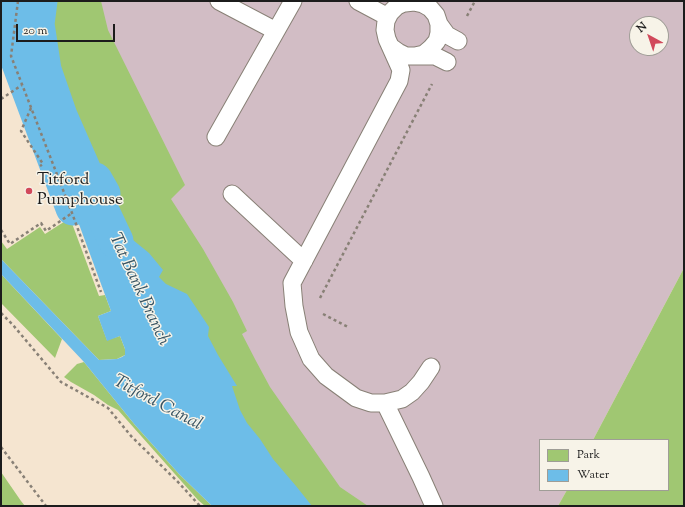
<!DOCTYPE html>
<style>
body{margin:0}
#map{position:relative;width:685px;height:507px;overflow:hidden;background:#f5e5d0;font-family:"Sorts Mill Goudy",serif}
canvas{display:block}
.frame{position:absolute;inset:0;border:2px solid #1c1c1c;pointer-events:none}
.legend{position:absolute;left:539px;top:439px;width:130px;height:52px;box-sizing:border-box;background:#f7f3e8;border:1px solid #9f9d96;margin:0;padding:5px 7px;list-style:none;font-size:12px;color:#1c1c1c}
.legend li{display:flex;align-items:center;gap:8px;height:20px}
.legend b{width:20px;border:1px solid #9f9d96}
.north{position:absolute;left:629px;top:16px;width:40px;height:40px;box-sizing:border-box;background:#f7f3e8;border:1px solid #9f9d96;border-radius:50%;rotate:320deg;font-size:11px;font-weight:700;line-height:16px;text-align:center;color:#1c1c1c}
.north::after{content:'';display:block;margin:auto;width:14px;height:18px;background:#d1495b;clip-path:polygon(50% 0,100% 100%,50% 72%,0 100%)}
.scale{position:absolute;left:16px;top:24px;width:99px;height:18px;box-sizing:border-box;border:2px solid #1c1c1c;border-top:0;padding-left:5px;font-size:12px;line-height:14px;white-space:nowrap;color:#1c1c1c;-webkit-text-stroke:3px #f7f3e8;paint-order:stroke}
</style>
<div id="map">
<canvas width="685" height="507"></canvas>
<div class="frame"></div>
<ul class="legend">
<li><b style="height:11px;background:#a0c772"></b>Park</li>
<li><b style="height:11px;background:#6dbde8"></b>Water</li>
</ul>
<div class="north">N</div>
<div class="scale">20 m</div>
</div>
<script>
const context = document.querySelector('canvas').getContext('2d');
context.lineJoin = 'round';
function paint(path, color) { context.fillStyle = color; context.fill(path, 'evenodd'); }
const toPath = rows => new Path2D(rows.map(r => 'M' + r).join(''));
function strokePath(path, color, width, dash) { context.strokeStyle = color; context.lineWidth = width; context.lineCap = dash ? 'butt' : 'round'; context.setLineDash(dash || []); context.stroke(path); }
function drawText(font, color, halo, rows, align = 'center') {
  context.font = font + ' "Sorts Mill Goudy",serif'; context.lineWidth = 3; context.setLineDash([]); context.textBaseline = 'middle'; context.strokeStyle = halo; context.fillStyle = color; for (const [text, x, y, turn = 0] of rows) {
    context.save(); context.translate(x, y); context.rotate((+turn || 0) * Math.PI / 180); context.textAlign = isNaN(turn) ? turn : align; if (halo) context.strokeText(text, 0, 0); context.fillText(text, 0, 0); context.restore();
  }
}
paint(toPath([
 [40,1,684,1,684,268,593,440,540,440,540,490,567,490,558,506,279,506,99,205,60,116,44,70,37,24],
 [637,24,661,24,661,48,637,48]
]), '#d2bdc5');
paint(toPath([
 [1,1,11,1,5,53,1,55],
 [40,1,101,1,108,30,185,185,171,199,203,249,233,302,247,331,242,334,256,361,270,387,340,487,368,506,291,506,99,205,60,116,44,70,37,24],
 [70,218,99,296,105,295,111,311,98,316,107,340,120,336,125,349,125,355,117,359,99,360,1,259,1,241,7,249,40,227,45,234],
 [684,268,684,506,558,506,567,490,668,490,668,440,593,440],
 [1,274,62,339,55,358,1,303],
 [84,362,135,425,179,474,212,506,205,506,198,500,118,410,108,405,94,395,71,382,64,377,77,364],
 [1,472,21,501,25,506,1,506]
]), '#a0c772');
paint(toPath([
 [103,194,113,217,122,228,133,240,149,253,163,270,159,277,166,284,187,294,209,327,208,336,218,355,237,386,232,386,240,410,247,423,260,439,273,459,296,486,312,506,212,506,179,474,135,425,84,362,1,274,1,259,99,360,117,359,122,357,125,355,125,349,120,336,107,341,98,316,111,311,73,208]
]), '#6dbde8');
strokePath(toPath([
 [11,1,7,31,73,208,103,194,95,180],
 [40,1,37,24,44,70,60,116,99,205,116,241]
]), '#6dbde8', 35);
const service = toPath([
 [219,1,276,31],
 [358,1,388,17],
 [408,1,397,6,390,13,386,21,385,30,387,39,401,70,399,81,292,283,294,306,299,332,311,359,326,376,356,398,371,403,385,403,402,399,412,392,421,382,431,367],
 [439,24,447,35,458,41],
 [391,47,398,52,406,56,415,56,424,54,431,48,437,41,439,33,439,24,436,15,430,8,423,4,414,2,405,3],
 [416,56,435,56,447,62],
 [216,137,293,1],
 [232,194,304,261],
 [385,403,421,477,434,506]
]);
strokePath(service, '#888076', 19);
strokePath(toPath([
 [18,1,11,56,72,213,101,292],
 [467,16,475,1],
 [1,99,22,85],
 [31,108,21,131,43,164,40,166],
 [1,230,10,244,41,223,46,231,72,213],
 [320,298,432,84],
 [1,313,13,325,61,382,108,408,131,436,178,482,200,506],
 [323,314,348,327],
 [1,447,46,506]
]), '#888076', 2.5, [3, 3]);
strokePath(service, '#fff', 17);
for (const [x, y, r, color] of [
 [29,191,4,"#d1495b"]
]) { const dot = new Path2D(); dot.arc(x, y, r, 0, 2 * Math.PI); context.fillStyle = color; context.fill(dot); strokePath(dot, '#f7f3e8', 1.5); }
drawText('17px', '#1c1c1c', '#f7f3e8', [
 ["Titford",37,181],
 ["Pumphouse",37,201]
], 'left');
drawText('italic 18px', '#385463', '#f7f3e8', [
 ["Tat Bank Branch",138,290,65],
 ["Titford Canal",157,404,28]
]);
</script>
